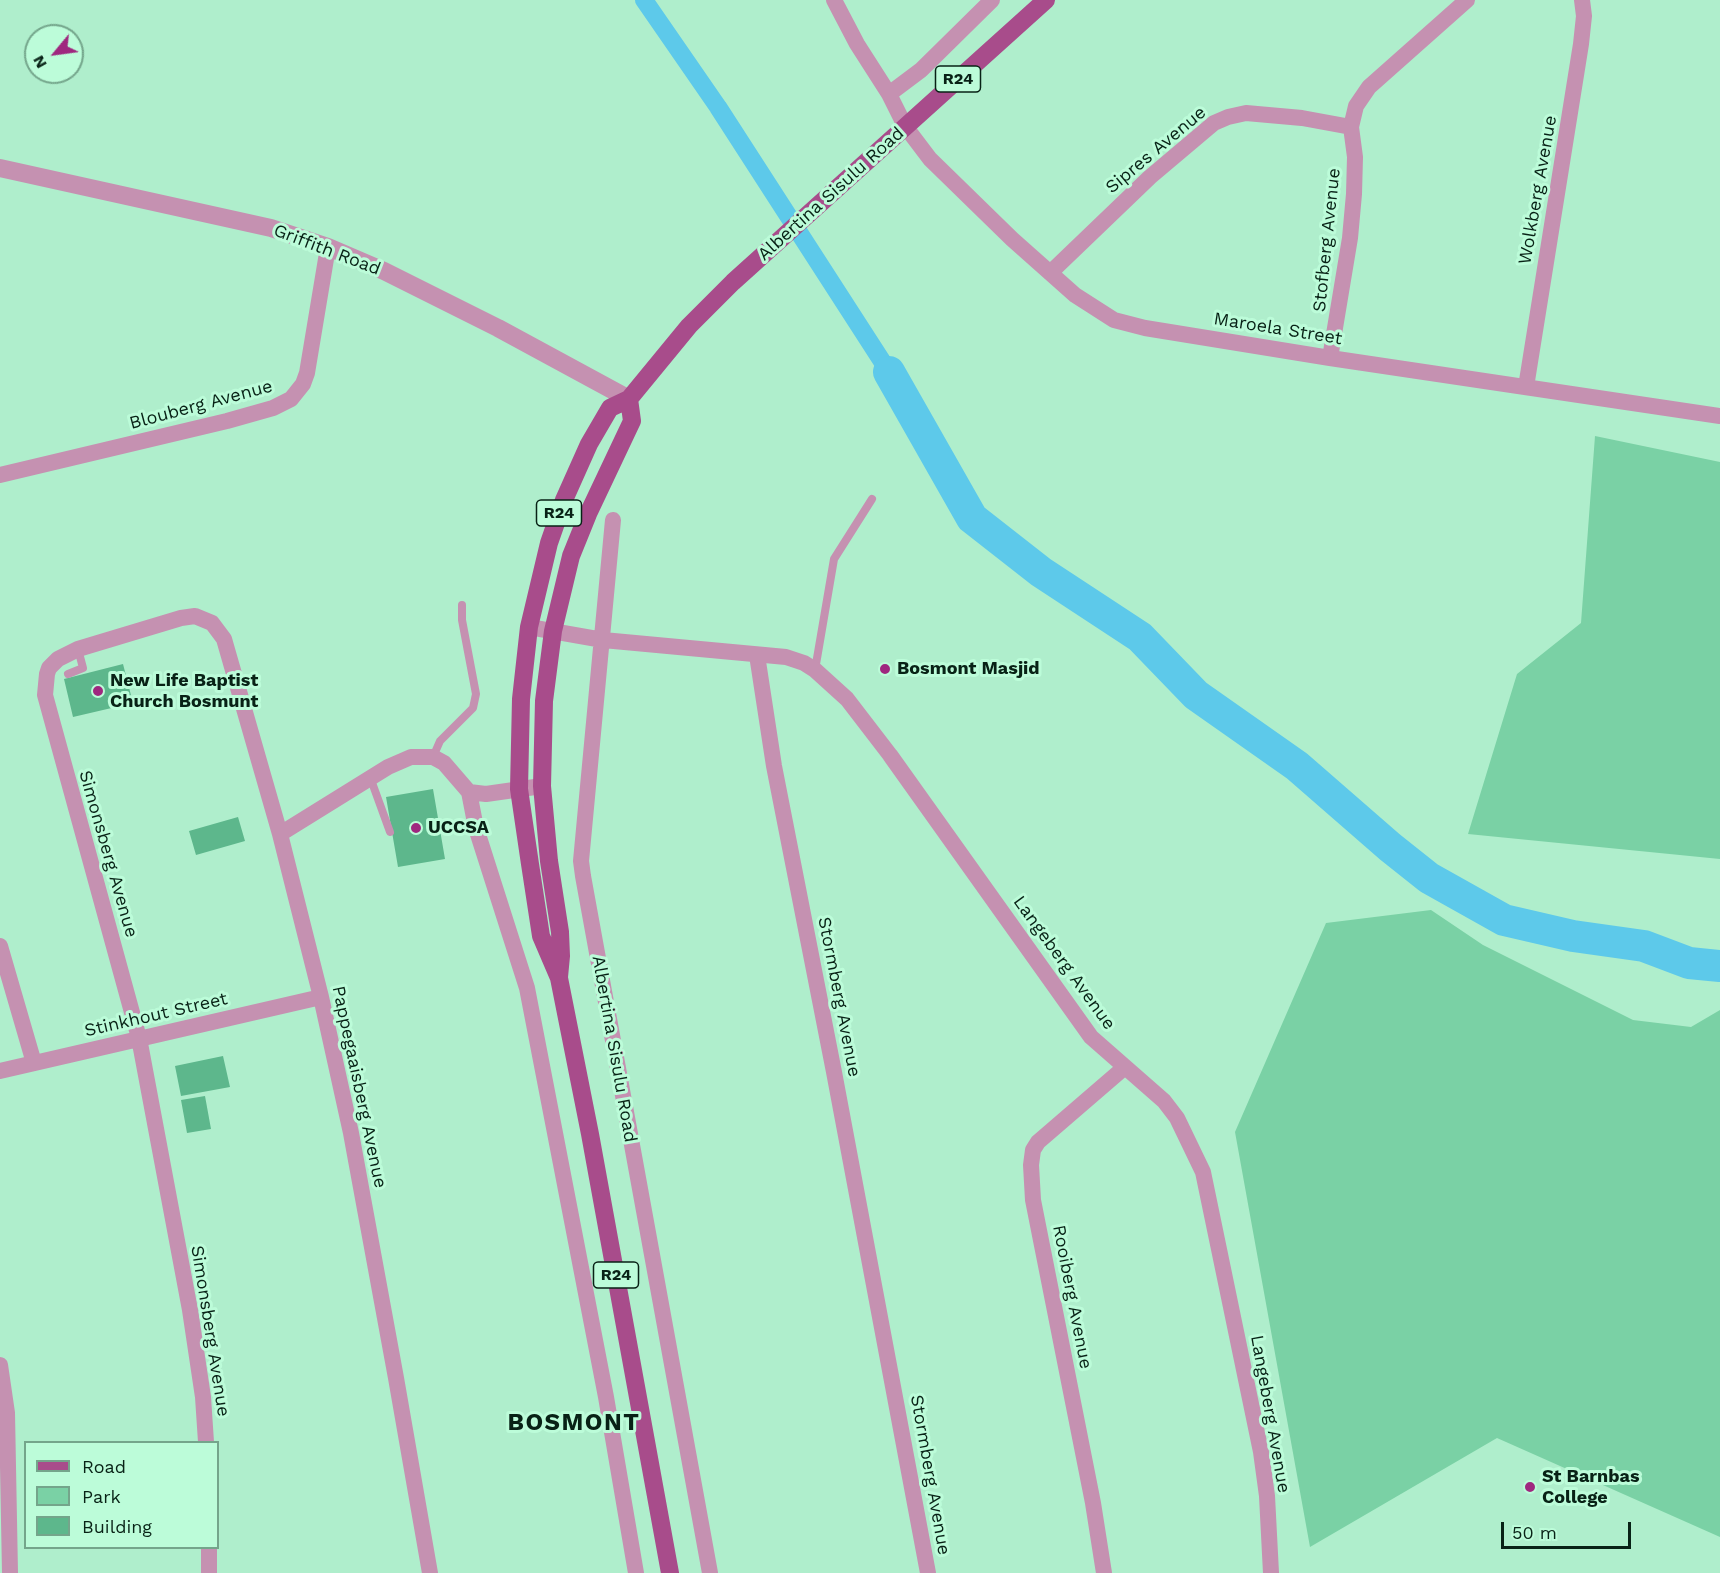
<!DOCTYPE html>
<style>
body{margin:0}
#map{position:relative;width:1720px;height:1573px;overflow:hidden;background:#afeecc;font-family:"Work Sans",sans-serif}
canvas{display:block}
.legend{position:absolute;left:24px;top:1441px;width:195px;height:108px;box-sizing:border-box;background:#bcfcd9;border:2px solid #74a58b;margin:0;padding:8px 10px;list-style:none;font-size:18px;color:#082216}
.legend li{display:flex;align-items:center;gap:12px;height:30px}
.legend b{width:30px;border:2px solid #74a58b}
.north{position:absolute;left:24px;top:24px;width:60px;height:60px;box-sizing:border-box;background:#bcfcd9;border:2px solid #74a58b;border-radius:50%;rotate:241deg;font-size:16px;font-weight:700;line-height:24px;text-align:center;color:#082216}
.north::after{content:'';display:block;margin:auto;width:21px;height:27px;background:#9f277f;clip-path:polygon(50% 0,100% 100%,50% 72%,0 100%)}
.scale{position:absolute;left:1501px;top:1522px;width:130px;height:27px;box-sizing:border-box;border:3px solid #082216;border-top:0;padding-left:8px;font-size:18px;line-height:21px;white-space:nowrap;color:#082216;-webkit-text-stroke:4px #bcfcd9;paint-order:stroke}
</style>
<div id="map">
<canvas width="1720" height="1573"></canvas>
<ul class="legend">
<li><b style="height:8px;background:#a84c8b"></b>Road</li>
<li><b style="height:16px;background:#7ad1a5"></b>Park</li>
<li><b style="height:16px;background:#5db78c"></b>Building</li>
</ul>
<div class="north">N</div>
<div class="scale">50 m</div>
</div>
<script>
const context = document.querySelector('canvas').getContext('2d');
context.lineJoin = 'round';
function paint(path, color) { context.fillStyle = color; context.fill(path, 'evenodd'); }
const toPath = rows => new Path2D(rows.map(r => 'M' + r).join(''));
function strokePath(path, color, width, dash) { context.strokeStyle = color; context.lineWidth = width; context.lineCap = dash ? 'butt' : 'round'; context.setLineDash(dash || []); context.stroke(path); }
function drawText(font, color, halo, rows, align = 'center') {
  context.font = font + ' "Work Sans",sans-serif'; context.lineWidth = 6; context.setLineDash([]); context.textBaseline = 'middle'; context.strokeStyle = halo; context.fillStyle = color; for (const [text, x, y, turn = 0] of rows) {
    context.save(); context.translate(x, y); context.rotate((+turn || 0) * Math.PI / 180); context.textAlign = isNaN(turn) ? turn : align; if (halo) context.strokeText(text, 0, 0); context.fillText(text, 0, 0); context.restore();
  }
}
paint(toPath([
 [1595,436,1720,462,1720,859,1468,834,1517,674,1581,623],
 [1431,910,1483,945,1633,1020,1691,1027,1720,1010,1720,1537,1497,1438,1310,1547,1235,1132,1326,923]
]), '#7ad1a5');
strokePath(toPath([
 [644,0,718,107,889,372]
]), '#5dc9ea', 18);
strokePath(toPath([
 [889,372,972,518,1041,572,1140,637,1196,695,1297,766,1390,847,1429,878,1504,920,1573,936,1644,946,1689,963,1720,966]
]), '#5dc9ea', 32);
paint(toPath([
 [123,664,133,703,73,717,64,679],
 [433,789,445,859,398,867,386,797],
 [238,817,245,841,196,855,189,831],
 [223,1056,230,1087,181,1096,175,1066],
 [205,1096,211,1129,187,1133,181,1100]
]), '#5db78c');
strokePath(toPath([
 [815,670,834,559,872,499],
 [68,674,83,668,78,649],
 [433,757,440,741,473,708,476,694,462,620,462,605],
 [370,777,390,832]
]), '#c591b1', 8);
strokePath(toPath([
 [834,0,857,44,889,94,905,126,930,159,1012,239,1075,295,1114,320,1145,328,1330,358,1720,416],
 [889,94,921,70,992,0],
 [1050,273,1150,177,1214,123,1228,117,1246,113,1302,118,1351,127],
 [1330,358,1350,238,1354,194,1355,157,1351,127,1356,106,1369,87,1467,0],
 [1526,387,1581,44,1584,16,1582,0],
 [0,475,227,421,273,408,291,399,303,384,307,373,328,247],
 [613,520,581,861,583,876,710,1573],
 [529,627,603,640,786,657,804,663,815,670,847,699,890,755,1091,1037,1164,1101,1177,1118,1203,1172,1261,1452,1267,1496,1271,1573],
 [757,655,774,766,834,1072,928,1573],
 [469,792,486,794,542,786],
 [280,834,388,767,411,757,433,757,444,763,469,792,476,828,527,988,606,1397,636,1573],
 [0,946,34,1063],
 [0,1071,321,997],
 [0,1365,7,1413,10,1573],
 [206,1442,203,1397,190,1310,139,1038,45,695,47,674,49,668,58,659,78,649,181,618,195,616,212,623,224,639,280,834,321,997,351,1133,396,1378,430,1573],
 [209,1548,209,1573],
 [1104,1573,1093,1503,1033,1200,1031,1165,1033,1150,1038,1142,1125,1067]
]), '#c591b1', 16);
strokePath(toPath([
 [0,168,271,228,328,247,384,271,498,328,629,399]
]), '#c591b1', 18);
strokePath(toPath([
 [559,977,561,956,560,932,549,861,542,786,544,701,553,631,571,556,588,514,632,421,629,399],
 [670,1573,590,1134,559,978,541,936,530,864,519,789,521,699,529,627,549,543,564,500,589,444,610,408,629,399,689,326,733,282,1046,0]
]), '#a84c8b', 18);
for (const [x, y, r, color] of [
 [885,669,6,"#9f277f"],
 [98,691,6,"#9f277f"],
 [416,828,6,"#9f277f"],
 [1530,1487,6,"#9f277f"]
]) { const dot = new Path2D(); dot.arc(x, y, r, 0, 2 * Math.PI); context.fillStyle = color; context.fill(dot); strokePath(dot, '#bcfcd9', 2); }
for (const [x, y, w] of [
 [958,79,45],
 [559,513,45],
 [616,1275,45]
]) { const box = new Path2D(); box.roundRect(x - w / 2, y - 13, w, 26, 4.5); context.fillStyle = '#bcfcd9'; context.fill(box); strokePath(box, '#082216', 1.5); }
drawText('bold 16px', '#082216', null, [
 ["R24",958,79],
 ["R24",559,513],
 ["R24",616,1275]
]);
drawText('18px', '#082216', '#bcfcd9', [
 ["Sipres Avenue",1156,150,-40],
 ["Wolkberg Avenue",1538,190,-80],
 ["Albertina Sisulu Road",831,194,-42],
 ["Stofberg Avenue",1327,240,-84],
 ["Griffith Road",327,250,21],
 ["Maroela Street",1278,329,9],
 ["Blouberg Avenue",201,405,-15],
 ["Simonsberg Avenue",108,854,74],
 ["Langeberg Avenue",1064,963,54],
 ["Stormberg Avenue",839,997,79],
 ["Stinkhout Street",156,1015,-13],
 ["Albertina Sisulu Road",614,1049,80],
 ["Pappegaaisberg Avenue",359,1087,78],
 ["Rooiberg Avenue",1072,1297,79],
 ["Simonsberg Avenue",210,1331,81],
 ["Langeberg Avenue",1270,1414,80],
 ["Stormberg Avenue",930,1475,80]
]);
drawText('bold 18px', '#082216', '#bcfcd9', [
 ["Bosmont Masjid",897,669],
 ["New Life Baptist",110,681],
 ["Church Bosmunt",110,702],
 ["UCCSA",428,828],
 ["St Barnbas",1542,1477],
 ["College",1542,1498]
], 'left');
context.letterSpacing = '1.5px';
drawText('bold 24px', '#082216', '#bcfcd9', [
 ["BOSMONT",574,1423]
]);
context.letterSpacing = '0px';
</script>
